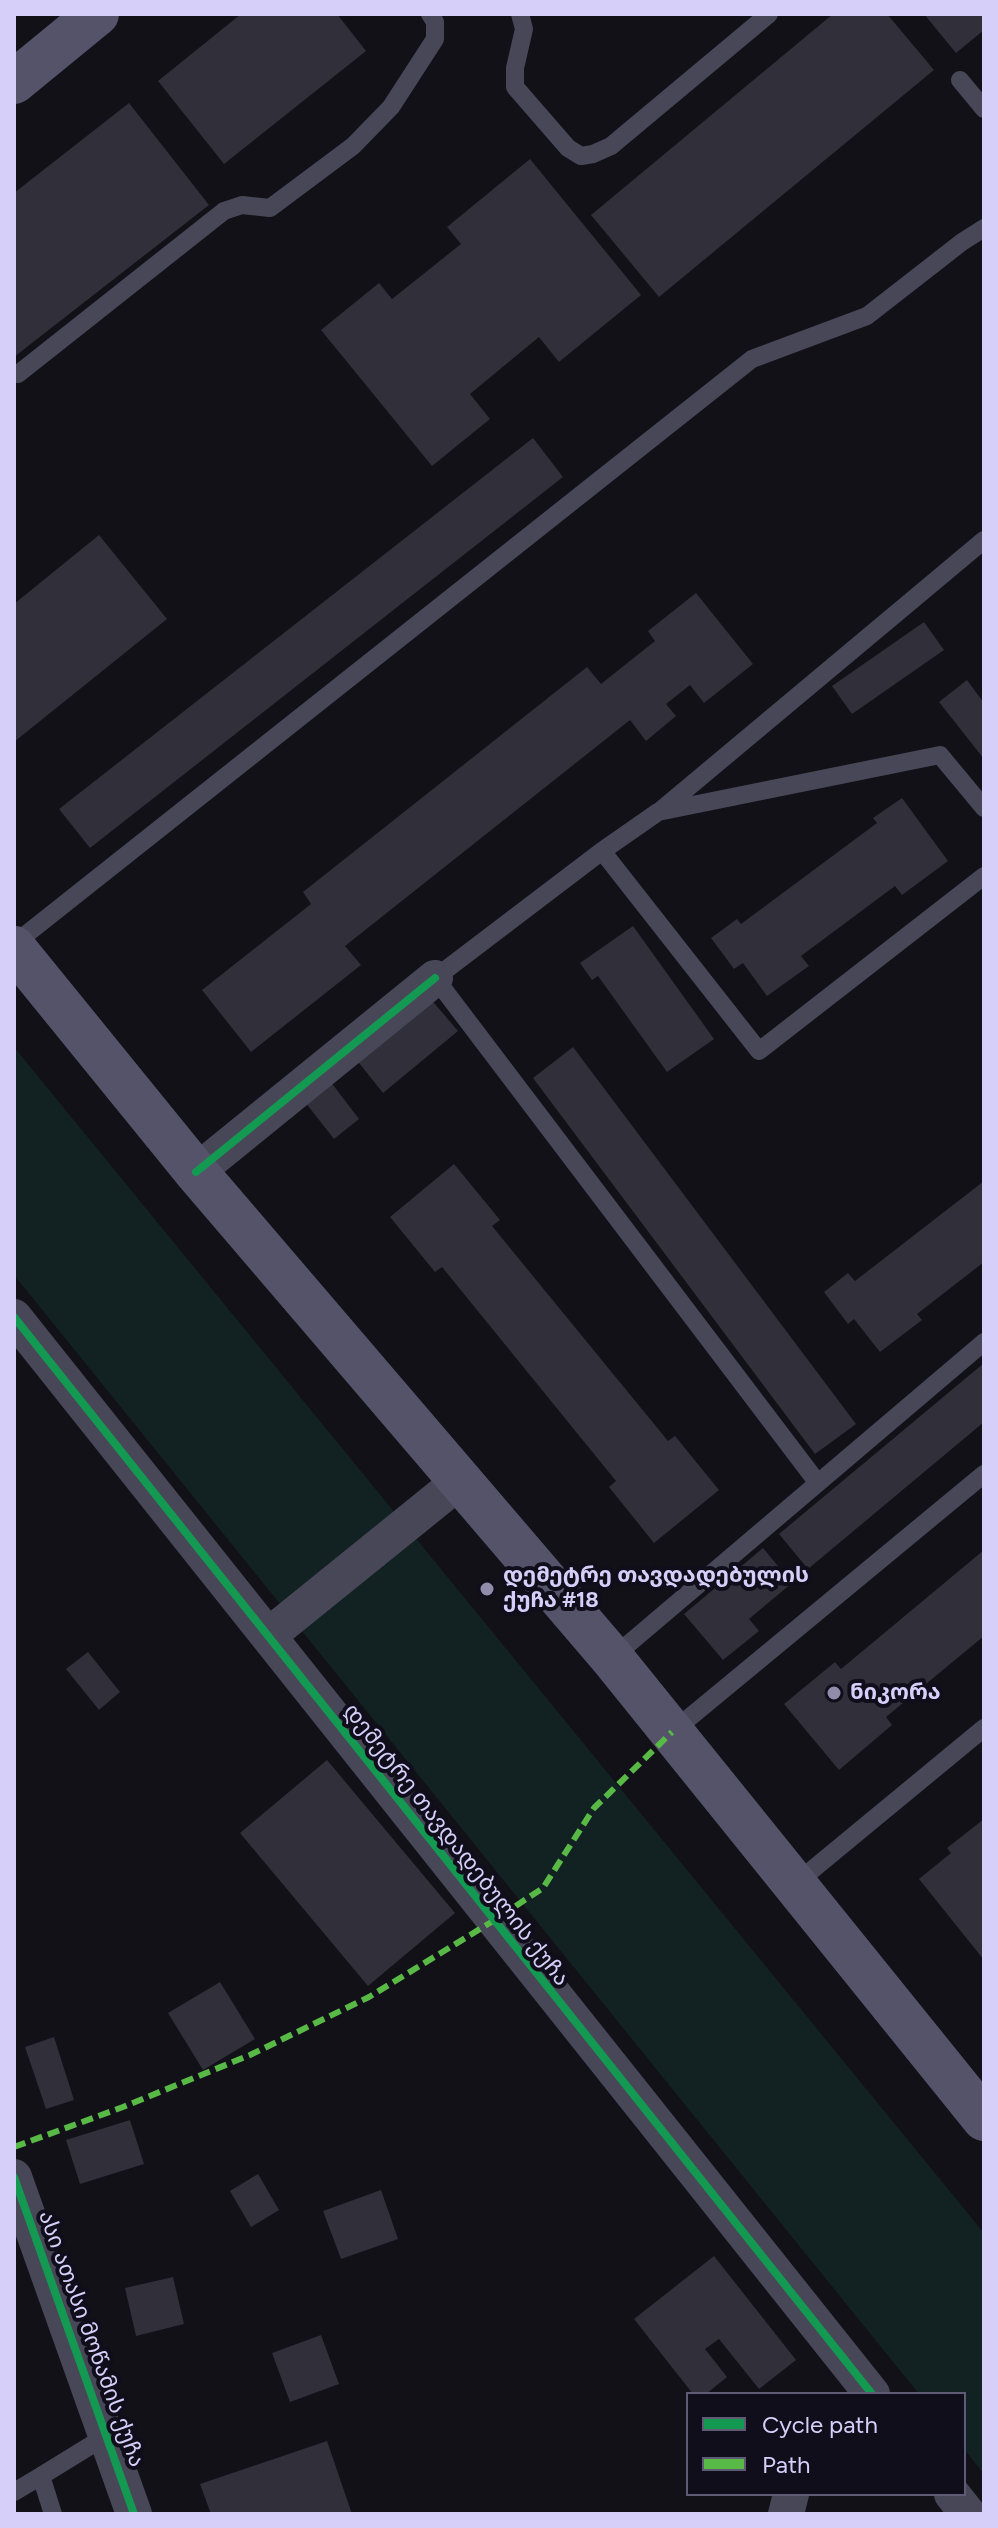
<!DOCTYPE html>
<meta charset="utf-8">
<style>
body{margin:0}
#map{position:relative;width:998px;height:2528px;overflow:hidden;background:#121118;font-family:Figtree,sans-serif}
canvas{display:block}
.frame{position:absolute;inset:0;border:16px solid #d5cff9;pointer-events:none}
.legend{position:absolute;left:686px;top:2392px;width:280px;height:104px;box-sizing:border-box;background:#110e1b;border:2px solid #5f5b74;margin:0;padding:10px 14px;list-style:none;font-size:24px;color:#d5cff9}
.legend li{display:flex;align-items:center;gap:16px;height:40px}
.legend b{width:40px;border:2px solid #5f5b74}
</style>
<div id="map">
<canvas width="998" height="2528"></canvas>
<div class="frame"></div>
<ul class="legend">
<li><b style="height:10px;background:#139951"></b>Cycle path</li>
<li><b style="height:10px;background:#58b947"></b>Path</li>
</ul>
</div>
<script>
const context = document.querySelector('canvas').getContext('2d');
context.lineJoin = 'round';
function paint(path, color) { context.fillStyle = color; context.fill(path, 'evenodd'); }
const toPath = rows => new Path2D(rows.map(r => 'M' + r).join(''));
function strokePath(path, color, width, dash) { context.strokeStyle = color; context.lineWidth = width; context.lineCap = dash ? 'butt' : 'round'; context.setLineDash(dash || []); context.stroke(path); }
function drawText(font, color, halo, rows, align = 'center') {
  context.font = font + ' Figtree,"Noto Sans Georgian",sans-serif'; context.lineWidth = 8; context.setLineDash([]); context.textBaseline = 'middle'; context.strokeStyle = halo; context.fillStyle = color; for (const [text, x, y, turn = 0] of rows) {
    context.save(); context.translate(x, y); context.rotate((+turn || 0) * Math.PI / 180); context.textAlign = isNaN(turn) ? turn : align; if (halo) context.strokeText(text, 0, 0); context.fillText(text, 0, 0); context.restore();
  }
}
paint(toPath([
 [14,1047,984,2233,984,2474,964,2449,964,2394,919,2394,14,1275]
]), '#122122');
paint(toPath([
 [241,14,337,14,366,51,224,164,158,81],
 [833,14,887,14,934,70,659,297,591,215],
 [924,14,984,14,984,30,956,53],
 [129,103,209,205,14,357,14,193],
 [530,159,641,295,559,362,539,337,470,394,490,419,432,466,321,330,379,283,392,299,461,244,447,227],
 [533,438,563,477,90,848,59,809],
 [99,535,167,619,14,742,14,604],
 [696,593,753,664,704,703,690,685,666,704,676,716,646,741,630,720,345,946,361,965,251,1052,202,990,311,904,303,892,587,667,601,684,655,641,648,631],
 [924,622,944,650,852,714,832,686],
 [967,680,984,703,984,759,939,702],
 [902,798,948,861,902,895,895,886,801,956,809,966,767,996,743,963,734,969,711,938,737,919,741,924,877,823,873,818],
 [633,926,714,1039,667,1072,598,976,592,980,580,963],
 [429,997,458,1031,383,1093,355,1058],
 [573,1047,856,1424,815,1454,533,1078],
 [327,1077,359,1119,334,1139,301,1097],
 [454,1164,500,1220,492,1226,668,1441,675,1436,719,1490,654,1543,609,1487,616,1481,442,1267,435,1272,390,1217],
 [984,1181,984,1262,917,1314,922,1320,880,1352,854,1319,848,1324,824,1292,848,1273,855,1281],
 [984,1363,984,1422,808,1569,779,1534],
 [763,1548,792,1583,749,1619,759,1631,723,1660,684,1614],
 [984,1550,984,1636,886,1717,892,1725,839,1770,784,1704,835,1662,841,1669],
 [88,1652,120,1692,99,1710,66,1669],
 [327,1760,455,1913,368,1986,240,1833],
 [984,1819,984,1960,919,1879,951,1853,947,1848],
 [220,1982,255,2039,203,2070,168,2013],
 [54,2037,74,2100,46,2109,25,2047],
 [130,2120,144,2164,80,2184,66,2140],
 [258,2174,279,2210,251,2227,230,2191],
 [381,2190,398,2239,341,2259,323,2211],
 [714,2256,796,2360,759,2389,719,2339,705,2349,727,2377,706,2394,693,2394,634,2319],
 [173,2277,184,2324,136,2336,125,2288],
 [321,2335,339,2384,290,2402,272,2353],
 [327,2441,352,2514,211,2514,200,2484]
]), '#302f3a');
strokePath(toPath([
 [520,14,524,29,515,68,515,87,568,148,581,156,593,154,611,146,769,14],
 [960,80,984,109],
 [18,374,224,211,242,205,270,208,353,146,391,107,435,39,435,22,430,14],
 [660,811,984,540],
 [602,851,759,1051,984,876],
 [14,944,752,359,867,316,962,242,984,228],
 [817,1482,435,978,602,851,658,812,940,755,984,808],
 [612,1658,984,1342],
 [672,1732,984,1474],
 [795,1884,984,1728],
 [14,2492,41,2476],
 [53,2514,41,2476,106,2436]
]), '#484758', 18);
strokePath(toPath([
 [196,1172,435,978],
 [14,1317,872,2394],
 [268,1636,461,1480],
 [14,2177,134,2514],
 [952,2494,968,2514],
 [786,2514,791,2494]
]), '#484758', 36);
strokePath(toPath([
 [14,82,97,14],
 [14,948,196,1172,612,1658,984,2119]
]), '#55536a', 44);
strokePath(toPath([
 [14,2147,123,2107,250,2055,369,1997,493,1921,543,1888,594,1808,672,1732]
]), '#58b947', 6, [12, 6]);
strokePath(toPath([
 [196,1172,435,978],
 [14,1317,872,2394],
 [14,2177,134,2514]
]), '#139951', 8);
for (const [x, y, r, color] of [
 [487,1589,8,"#918caa"],
 [834,1693,8,"#918caa"]
]) { const dot = new Path2D(); dot.arc(x, y, r, 0, 2 * Math.PI); context.fillStyle = color; context.fill(dot); strokePath(dot, '#110e1b', 3); }
drawText('bold 22px', '#d5cff9', '#110e1b', [
 ["დემეტრე თავდადებულის",503,1576],
 ["ქუჩა #18",503,1601],
 ["ნიკორა",850,1693]
], 'left');
drawText('22px', '#d5cff9', '#110e1b', [
 ["დემეტრე თავდადებულის ქუჩა",456,1845,52],
 ["ასი ათასი მოწამის ქუჩა",91,2339,70]
]);
</script>
